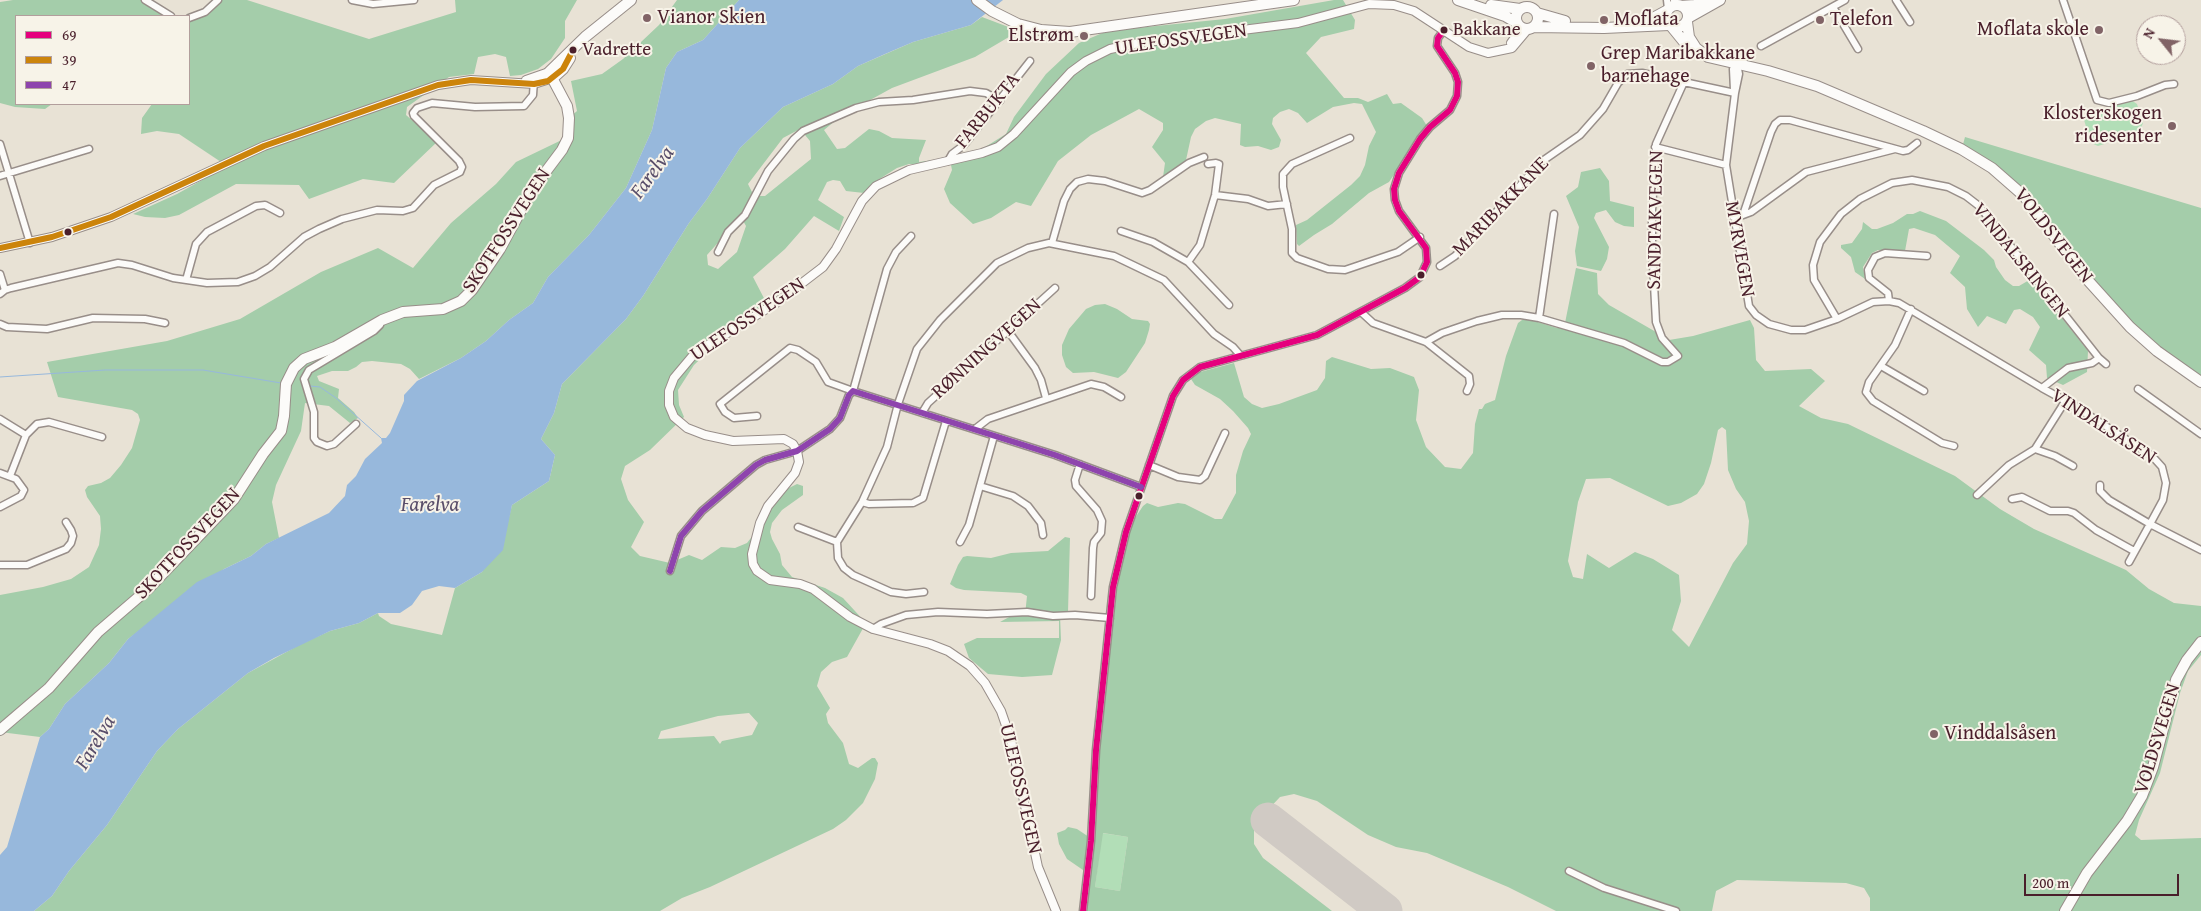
<!DOCTYPE html>
<meta charset="utf-8">
<style>
body{margin:0}
#map{position:relative;width:2201px;height:911px;overflow:hidden;background:#e8e2d5;font-family:"Gentium Book Plus",serif}
canvas{display:block}
.legend{position:absolute;left:15px;top:15px;width:175px;height:90px;box-sizing:border-box;background:#f7f3e8;border:1px solid #b29e9c;margin:0;padding:6px 9px;list-style:none;font-size:15px;color:#4a1f2b}
.legend li{display:flex;align-items:center;gap:10px;height:25px}
.legend b{width:25px;border:1px solid #b29e9c}
.north{position:absolute;left:2136px;top:15px;width:50px;height:50px;box-sizing:border-box;background:#f7f3e8;border:1px solid #b29e9c;border-radius:50%;rotate:299deg;font-size:14px;font-weight:700;line-height:20px;text-align:center;color:#4a1f2b}
.north::after{content:'';display:block;margin:auto;width:18px;height:22px;background:#816366;clip-path:polygon(50% 0,100% 100%,50% 72%,0 100%)}
.scale{position:absolute;left:2024px;top:874px;width:155px;height:22px;box-sizing:border-box;border:2px solid #4a1f2b;border-top:0;padding-left:6px;font-size:15px;line-height:18px;white-space:nowrap;color:#4a1f2b;-webkit-text-stroke:4px #f7f3e8;paint-order:stroke}
</style>
<div id="map">
<canvas width="2201" height="911"></canvas>
<ul class="legend">
<li><b style="height:6px;background:#e5007d"></b>69</li>
<li><b style="height:6px;background:#cc840b"></b>39</li>
<li><b style="height:6px;background:#8e44ad"></b>47</li>
</ul>
<div class="north">N</div>
<div class="scale">200 m</div>
</div>
<script>
const context = document.querySelector('canvas').getContext('2d');
context.lineJoin = 'round';
function paint(path, color) { context.fillStyle = color; context.fill(path, 'evenodd'); }
const toPath = rows => new Path2D(rows.map(r => 'M' + r).join(''));
function strokePath(path, color, width, dash) { context.strokeStyle = color; context.lineWidth = width; context.lineCap = dash ? 'butt' : 'round'; context.setLineDash(dash || []); context.stroke(path); }
function drawText(font, color, halo, rows, align = 'center') {
  context.font = font + ' "Gentium Book Plus",serif'; context.lineWidth = 4; context.setLineDash([]); context.textBaseline = 'middle'; context.strokeStyle = halo; context.fillStyle = color; for (const [text, x, y, turn = 0] of rows) {
    context.save(); context.translate(x, y); context.rotate((+turn || 0) * Math.PI / 180); context.textAlign = isNaN(turn) ? turn : align; if (halo) context.strokeText(text, 0, 0); context.fillText(text, 0, 0); context.restore();
  }
}
paint(toPath([
 [2131,100,2137,104,2143,123,2139,133,2098,146,2091,143,2084,120,2086,115],
 [1102,833,1128,837,1120,891,1095,887]
]), '#b2deb7');
paint(toPath([
 [13,0,142,0,165,16,16,16,16,104,52,104,45,109,15,107,0,103,0,2],
 [222,0,247,0,369,39,456,12,455,0,577,0,565,21,565,38,551,59,538,69,521,75,510,76,506,57,495,54,478,57,474,74,449,77,407,107,406,115,437,142,394,183,363,179,309,199,299,185,236,184,179,215,165,218,145,217,133,214,177,194,222,169,221,162,179,134,157,131,141,134,142,118,152,104,189,104,189,21,208,14],
 [677,0,739,0,703,40,677,52,666,68,652,130,626,188,589,235,548,277,533,303,509,320,486,341,461,358,419,379,410,369,401,364,372,361,362,362,356,367,348,371,332,371,317,376,319,381,339,389,338,398,354,412,358,418,350,423,329,406,305,403,301,431,276,485,272,502,279,538,266,544,251,556,224,569,128,639,109,663,65,704,49,729,40,737,0,732,0,595,43,587,71,579,89,567,99,545,101,529,100,516,87,497,85,490,88,486,101,483,110,478,121,465,132,448,140,420,138,414,132,410,58,397,47,362,167,341,240,319,321,272,378,248,413,268,451,223,496,184,516,162,570,136,569,118,577,111,571,81,602,74,623,59,659,25],
 [1334,0,1343,0,1355,20,1354,29,1321,37,1306,53,1344,98,1358,98,1368,102,1387,94,1393,104,1401,103,1422,118,1427,126,1389,182,1369,193,1332,224,1314,235,1299,246,1297,244,1296,225,1307,220,1351,185,1360,176,1365,165,1369,146,1376,132,1362,104,1354,103,1333,107,1307,123,1298,113,1289,109,1280,112,1273,118,1272,124,1281,140,1279,147,1271,150,1258,146,1245,147,1240,145,1241,124,1215,118,1206,121,1195,129,1191,137,1186,160,1163,177,1165,163,1152,147,1163,130,1163,123,1139,109,1091,135,1058,161,1031,206,1016,202,991,218,973,224,950,203,944,189,952,170,951,165,909,164,897,168,873,183,864,193,846,191,840,181,833,180,827,182,818,200,844,217,839,231,814,216,785,249,753,277,767,304,742,319,694,365,678,390,679,405,684,417,650,450,625,466,621,479,628,500,644,522,631,547,640,556,670,563,689,555,702,560,721,547,735,548,747,543,761,525,772,505,789,488,797,484,803,486,803,495,782,510,772,523,770,532,772,539,780,554,782,565,792,577,825,588,843,598,866,623,847,657,832,662,821,672,817,686,830,708,826,714,828,723,843,743,849,764,858,768,872,758,875,758,878,763,875,779,863,803,846,820,833,829,710,887,682,898,660,911,34,911,52,896,69,871,107,825,157,751,178,729,248,673,301,644,330,631,359,623,378,613,379,616,391,624,442,635,455,588,482,572,507,525,512,505,549,481,555,455,541,439,554,413,562,384,626,319,643,296,689,223,707,199,740,148,783,107,833,84,858,66,913,42,971,25,982,17,1019,31,975,57,892,88,841,116,824,130,837,149,845,148,869,129,879,131,892,138,926,140,919,158,919,162,954,157,982,149,1006,134,1014,117,1046,74,1079,43,1107,31,1225,19],
 [800,129,810,141,811,159,765,196,754,196,748,184,783,138],
 [741,217,746,226,737,252,718,269,708,265,707,255],
 [749,713,758,723,752,735,722,741,720,744,714,736,658,739,661,731,718,716],
 [1965,137,2201,208,2201,387,2158,356,2026,203,1999,177,1961,152],
 [1600,168,1609,181,1610,201,1634,207,1634,227,1624,226,1615,222,1606,210,1596,213,1594,218,1609,247,1607,259,1601,271,1577,266,1575,251,1579,227,1566,196,1578,187,1581,172],
 [1920,211,1946,221,1984,250,1994,260,1996,267,2005,280,2013,286,2019,286,2031,279,2088,351,2087,372,2063,385,2047,378,2046,365,2029,350,2040,327,2033,317,2020,309,2014,310,2006,324,1987,316,1978,327,1967,309,1965,287,1950,273,1960,256,1935,235,1914,228,1909,229,1905,251,1878,250,1872,253,1863,267,1865,279,1855,272,1851,257,1841,248,1841,245,1852,243,1862,229,1863,222,1872,229,1877,229,1893,223,1907,214,1913,214],
 [1576,268,1597,273,1598,294,1609,305,1656,332,1663,341,1693,336,1750,320,1754,328,1756,360,1765,371,1811,369,1825,381,1799,406,1821,418,1848,424,1955,476,2000,509,2034,529,2126,570,2149,589,2174,603,2201,606,2201,655,2188,671,2180,693,2160,773,2139,820,2135,835,2141,840,2201,838,2201,911,1870,911,1870,898,1864,888,1846,883,1737,880,1716,891,1712,911,1556,911,1508,887,1427,853,1396,847,1368,835,1317,801,1294,794,1280,797,1263,815,1254,831,1254,844,1263,858,1332,911,1086,911,1087,876,1083,870,1067,859,1059,844,1057,833,1065,830,1068,827,1077,829,1089,837,1093,836,1095,834,1100,743,1117,589,1120,568,1133,521,1143,506,1147,503,1158,507,1178,503,1185,504,1215,519,1222,519,1236,493,1236,475,1243,451,1251,434,1248,428,1233,411,1220,399,1195,385,1191,379,1200,372,1234,363,1244,397,1252,404,1262,408,1279,404,1317,390,1325,378,1326,361,1332,357,1371,369,1390,368,1414,377,1419,390,1416,420,1426,447,1445,467,1461,469,1473,453,1475,424,1479,409,1482,409,1485,404,1495,400,1506,356,1518,323,1522,320,1528,319,1557,328,1565,323],
 [1722,427,1726,430,1728,470,1736,489,1745,502,1749,521,1747,544,1733,563,1689,647,1672,630,1681,601,1679,575,1653,559,1635,552,1609,568,1587,554,1583,579,1573,577,1568,561,1578,502,1586,479,1610,478,1668,506,1681,503,1697,494,1704,484,1711,463,1718,430],
 [1103,833,1128,837,1120,891,1095,887],
 [1105,304,1117,309,1132,319,1148,321,1150,324,1149,330,1145,343,1126,372,1118,378,1094,372,1073,373,1066,367,1062,355,1062,345,1069,329,1086,309,1095,305],
 [1065,537,1070,538,1068,612,1060,615,1061,640,1052,675,1022,677,988,674,969,658,964,644,977,638,1059,638,1059,621,1000,622,1011,616,1025,615,1027,596,1021,593,964,590,956,588,950,584,958,565,963,557,967,556,991,558,1011,553,1048,551]
]), '#a4cdaa');
paint(toPath([
 [739,0,1003,0,971,25,913,42,885,54,858,66,833,84,783,107,740,148,707,199,689,223,643,296,626,319,562,384,554,413,541,439,555,455,549,481,512,505,503,550,482,572,455,588,439,586,422,591,412,605,400,613,378,613,359,623,330,631,274,658,248,673,178,729,157,751,107,825,69,871,52,896,34,911,0,911,0,855,7,847,40,737,49,729,65,704,109,663,128,639,197,582,251,556,266,544,329,513,345,496,347,485,356,476,365,459,382,443,381,438,386,438,390,433,404,401,404,395,417,381,461,358,486,341,509,320,533,303,548,277,589,235,626,188,652,130,666,68,677,52,703,40]
]), '#97b8dc');
strokePath(toPath([
 [0,377,105,370,203,370,281,383],
 [310,386,320,387,336,398,381,438]
]), '#97b8dc', 1);
strokePath(toPath([
 [1290,837,1273,836,1269,831,1271,825,1274,822,1280,823,1304,841,1309,852]
]), '#d0cac4', 14);
strokePath(toPath([
 [1268,820,1385,911]
]), '#d0cac4', 35);
const minor = toPath([
 [145,0,171,16],
 [352,0,373,4,414,0],
 [1667,0,1668,9],
 [1674,0,1678,5],
 [1896,0,1910,22],
 [2063,0,2097,100,2109,103,2137,96,2165,85,2174,84],
 [1833,7,1858,49],
 [189,18,205,12,218,0],
 [1761,46,1845,0],
 [1737,64,1739,74,1735,93,1726,165,1749,306,1756,315,1769,324,1791,330,1805,330,1837,319],
 [1734,90,1733,69,1737,64],
 [1350,138,1292,164,1283,174,1283,187,1292,229,1292,253,1297,258,1328,269,1345,270,1398,252,1420,237],
 [0,144,30,243],
 [1655,147,1726,165],
 [948,161,952,154,964,145,1030,61],
 [0,176,89,149],
 [1912,180,1948,187,1966,196,1979,206,2099,358,2092,363,2068,368,2042,388,1899,303,1889,301,1873,302,1837,319,1814,280,1813,265,1820,242,1841,214,1860,199,1892,183,1912,180],
 [1215,195,1248,199,1268,206,1287,204],
 [1743,215,1751,212,1806,172,1895,149],
 [1733,217,1743,215,1771,132,1775,124,1780,120,1790,120,1903,151,1908,150,1917,143],
 [1121,231,1153,242,1188,262,1229,305],
 [1052,243,1064,201,1070,189,1077,182,1088,179,1105,181,1142,193,1150,190,1189,163,1204,157],
 [718,252,728,232,745,215,768,171,794,139,803,131,856,108,879,102,913,100,970,91,986,93,1000,101],
 [1188,262,1200,245,1215,195,1219,164,1216,163,1208,164],
 [1440,266,1455,256,1473,238,1541,162,1580,135,1603,109,1618,83,1627,74,1642,73,1735,93],
 [0,274,5,290],
 [186,280,196,244,207,232,256,206,265,205,280,213],
 [0,294,5,290,11,288,118,263,132,265,173,278,207,283,238,282,255,276,270,267,304,237,319,229,342,219,377,210,403,211,413,208,434,185,460,172,462,167,459,161,414,116,413,113,417,108,432,103,475,107,524,106,533,95,534,80],
 [1889,301,1888,293,1869,278,1868,270,1875,257,1885,253,1927,256],
 [1911,309,1895,345,1869,382,1866,392,1873,401,1942,443,1954,446],
 [1361,312,1373,323,1426,342,1469,376,1470,384,1467,391],
 [1539,318,1554,214],
 [0,324,7,327,47,329,93,318,145,319,165,323],
 [1008,331,1035,368,1041,380,1046,398],
 [1426,342,1442,333,1477,321,1502,315,1521,315,1539,318,1624,343,1662,362,1668,362,1678,356,1662,338,1656,322,1652,246,1652,210,1656,144,1684,82],
 [2099,358,2106,364],
 [1881,366,1924,391],
 [2042,388,2073,405,2152,456,2162,467,2166,483,2163,500,2150,524,2109,500,2100,491,2100,485],
 [2138,389,2201,434],
 [922,413,928,403,1055,288],
 [757,416,734,418,725,412,720,404,790,348,798,350,816,362,828,382,853,391,887,269,896,252,911,236],
 [0,419,26,435],
 [356,424,334,444,327,446,317,442,314,438,314,412,304,379,309,370,374,331,380,325],
 [975,429,988,419,1091,384,1104,387,1121,397],
 [2035,449,2055,456,2073,466],
 [1080,464,1075,480,1076,486,1097,510,1102,521,1101,533,1094,542,1093,548,1091,596],
 [1149,465,1178,477,1200,480,1205,476,1225,433],
 [0,473,16,479,24,490,21,496,0,507],
 [10,476,26,435,37,424,49,422,102,437],
 [980,486,1013,496,1028,506,1041,523,1043,535],
 [1977,495,2009,465,2035,449,2066,400],
 [2012,499,2022,497,2050,511,2068,511,2074,513,2096,530,2134,551],
 [862,502,869,504,913,503,923,498,946,421],
 [798,527,837,542],
 [960,542,969,525,994,436],
 [2129,562,2150,524,2201,550],
 [0,565,27,565,66,549,71,543,73,536,71,530,66,522],
 [670,571,681,536,702,511,756,465,765,460,797,451,830,429,840,418,849,395,853,391,1055,455,1141,487],
 [924,592,906,594,891,592,853,575,844,568,838,558,837,542,862,502,887,447,898,404,917,349,940,320,997,263,1028,248,1049,243,1114,256,1164,280,1214,334,1233,347,1240,355],
 [873,629,881,624,906,615,938,612,987,614,1027,612,1053,616,1075,615,1110,618],
 [1569,871,1604,888,1676,911],
 [1083,911,1091,841,1096,750,1113,587,1126,532,1173,396,1183,380,1200,367,1317,335,1405,288,1420,277,1427,262,1426,248,1399,211,1395,200,1394,189,1399,173,1420,139,1430,127,1450,110,1457,96,1458,82,1455,73,1437,46,1438,38,1444,30]
]);
const tertiary = toPath([
 [1511,43,1516,36,1519,25],
 [526,80,549,72],
 [0,248,52,237,111,217,264,146,438,85,471,80,534,84,553,78],
 [1056,911,1038,867,1011,740,1001,711,985,683,970,666,948,651,930,644,873,629,850,617,813,589,800,584,770,580,757,571,753,564,752,554,760,523,768,506,795,473,799,462,797,451,793,444,784,439,733,441,705,435,687,428,674,417,669,405,669,391,674,378,695,353,776,303,823,267,836,249,862,201,876,186,909,170,982,153,998,147,1014,134,1071,72,1086,61,1110,49,1139,43,1298,23,1369,4,1394,5,1414,11,1469,47,1488,53,1512,48,1528,29]
]);
const primary = toPath([
 [977,0,992,11,1018,24,1041,30,1070,32,1294,0],
 [1458,0,1505,16,1517,23],
 [1491,5,1520,9],
 '1516 18a11 11 0 1 1 22 0a11 11 0 1 1-22 0Z',
 [1537,13,1565,21],
 [1637,21,1653,18,1666,11],
 [1534,27,1604,28,1669,25],
 [553,78,563,69,570,58],
 [0,730,49,688,98,632,148,589,234,499,263,454,281,431,284,416,286,384,294,368,304,359,335,347,382,320,403,312,443,309,461,301,472,290,500,249,532,190,562,150,568,138,569,118,567,106,549,72,585,37,631,0]
]);
const trunk = toPath([
 '1666 16a11 11 0 1 1 22 0a11 11 0 1 1-22 0Z',
 [1681,6,1695,5,1708,0],
 [1688,18,1720,0],
 [1687,22,1689,37,1696,48,1708,57,1768,71,1817,86,1923,131,1961,149,1992,168,2024,196,2084,276,2130,327,2157,351,2201,382],
 [1671,26,1693,53],
 [2065,911,2087,873,2127,821,2142,796,2153,767,2176,680,2187,660,2201,642]
]);
strokePath(minor, '#988e89', 9);
strokePath(tertiary, '#988e89', 10);
strokePath(primary, '#988e89', 12);
strokePath(trunk, '#988e89', 12);
strokePath(minor, '#fcfbf9', 6);
strokePath(tertiary, '#fcfbf9', 8);
strokePath(primary, '#fcfbf9', 10);
strokePath(trunk, '#fcfbf9', 10);
strokePath(toPath([
 [1083,911,1091,841,1096,750,1113,587,1126,532,1173,396,1183,380,1200,367,1317,335,1405,288,1420,277,1427,262,1426,248,1399,211,1395,200,1394,189,1399,173,1420,139,1430,127,1450,110,1457,96,1458,82,1455,73,1437,46,1438,38,1444,30]
]), '#e5007d', 6);
strokePath(toPath([
 [0,248,52,237,111,217,264,146,438,85,471,80,534,84,548,81,563,69,573,50]
]), '#cc840b', 6);
strokePath(toPath([
 [670,571,681,536,702,511,756,465,765,460,797,451,830,429,840,418,849,395,853,391,1055,455,1141,487]
]), '#8e44ad', 6);
for (const [x, y, r, color] of [
 [647,18,5,"#816366"],
 [1604,20,5,"#816366"],
 [1820,20,5,"#816366"],
 [1444,30,4.5,"#4a1f2b"],
 [2099,30,5,"#816366"],
 [1084,36,5,"#816366"],
 [573,50,4.5,"#4a1f2b"],
 [1591,66,5,"#816366"],
 [2172,126,5,"#816366"],
 [68,232,4.5,"#4a1f2b"],
 [1421,275,4.5,"#4a1f2b"],
 [1139,496,4.5,"#4a1f2b"],
 [1934,734,5,"#816366"]
]) { const dot = new Path2D(); dot.arc(x, y, r, 0, 2 * Math.PI); context.fillStyle = color; context.fill(dot); strokePath(dot, '#f7f3e8', 2); }
drawText('19px', '#4a1f2b', '#f7f3e8', [
 ["Bakkane",1453,30],
 ["Vadrette",582,50]
], 'left');
drawText('20px', '#4a1f2b', '#f7f3e8', [
 ["Vianor Skien",657,18],
 ["Moflata",1614,20],
 ["Telefon",1830,20],
 ["Moflata skole",2089,30,"right"],
 ["Elstrøm",1074,36,"right"],
 ["Grep Maribakkane",1601,54],
 ["barnehage",1601,77],
 ["Klosterskogen",2162,114,"right"],
 ["ridesenter",2162,137,"right"],
 ["Vinddalsåsen",1944,734]
], 'left');
drawText('20px', '#4a1f2b', '#f7f3e8', [
 ["ULEFOSSVEGEN",1181,40,-8],
 ["FARBUKTA",988,111,-51],
 ["MARIBAKKANE",1501,207,-46],
 ["SANDTAKVEGEN",1656,220,-89],
 ["SKOTFOSSVEGEN",507,231,-57],
 ["VOLDSVEGEN",2053,236,52],
 ["MYRVEGEN",1739,249,80],
 ["VINDALSRINGEN",2020,261,51],
 ["ULEFOSSVEGEN",748,320,-34],
 ["RØNNINGVEGEN",987,349,-42],
 ["VINDALSÅSEN",2103,427,33],
 ["SKOTFOSSVEGEN",188,544,-47],
 ["VOLDSVEGEN",2158,739,-73],
 ["ULEFOSSVEGEN",1020,789,77]
]);
drawText('italic 21px', '#594e6a', '#f7f3e8', [
 ["Farelva",653,173,-54],
 ["Farelva",430,506],
 ["Farelva",96,743,-59]
]);
</script>
